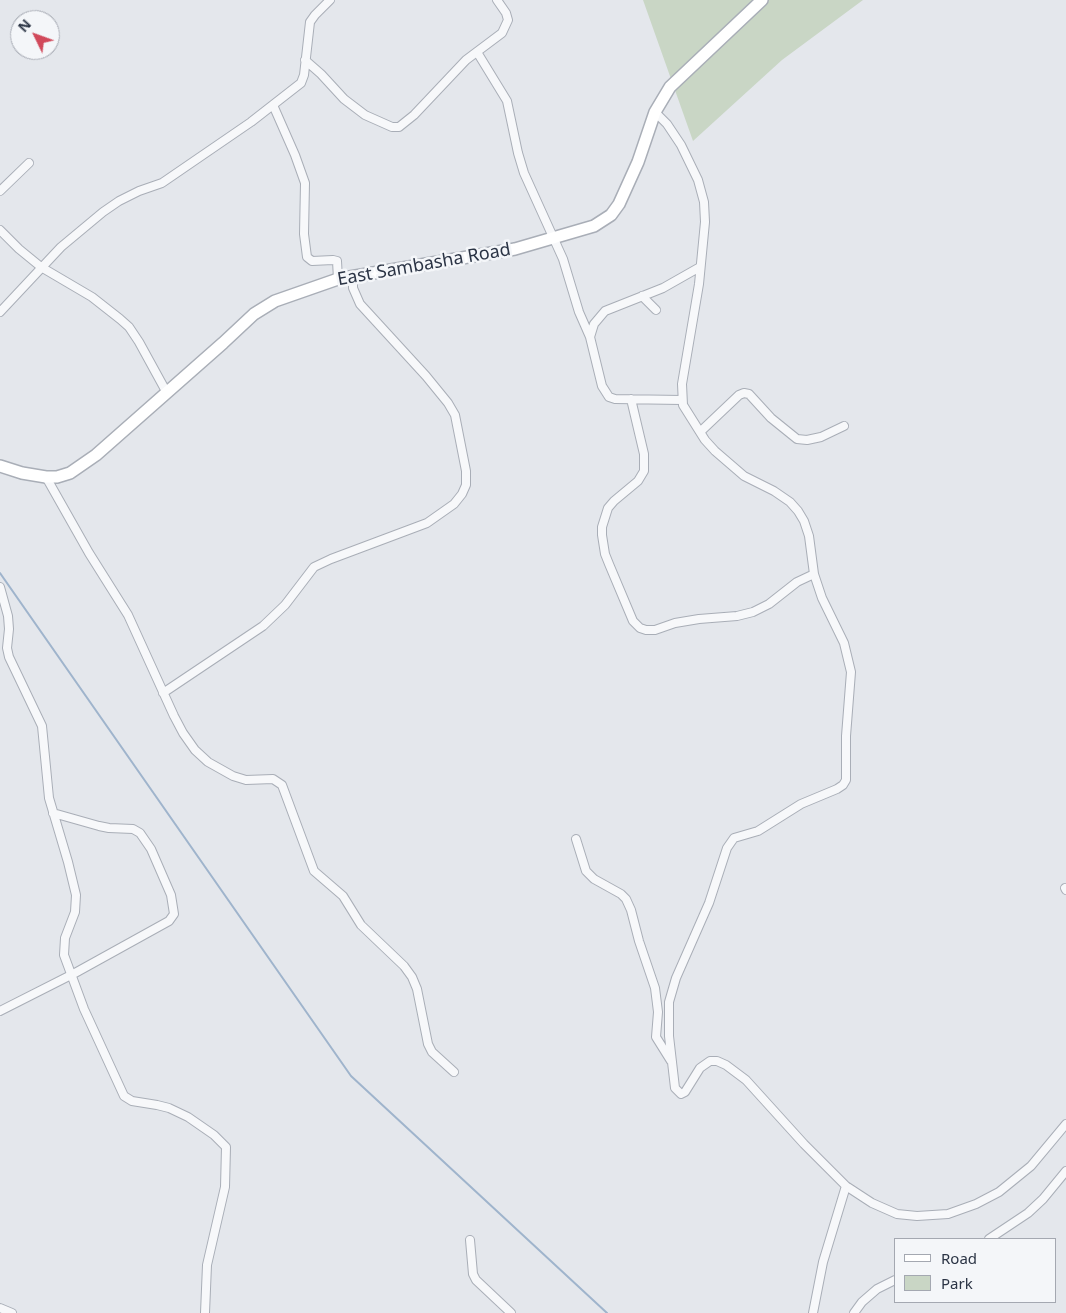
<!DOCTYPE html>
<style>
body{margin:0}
#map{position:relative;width:1066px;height:1313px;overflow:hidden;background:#e4e7ec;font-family:"Noto Sans",sans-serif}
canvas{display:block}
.legend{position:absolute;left:894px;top:1238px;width:162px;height:65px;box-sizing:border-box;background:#f4f6f9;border:1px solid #a4a8b1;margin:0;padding:6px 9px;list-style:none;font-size:15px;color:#2b3445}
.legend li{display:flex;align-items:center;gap:10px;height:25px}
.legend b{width:25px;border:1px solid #a4a8b1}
.north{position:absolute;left:10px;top:10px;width:50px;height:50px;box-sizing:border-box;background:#f4f6f9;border:1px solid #a4a8b1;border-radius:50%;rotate:312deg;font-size:14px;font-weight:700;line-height:20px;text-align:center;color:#2b3445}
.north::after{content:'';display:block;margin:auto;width:18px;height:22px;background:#d1495b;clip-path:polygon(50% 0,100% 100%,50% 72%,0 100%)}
</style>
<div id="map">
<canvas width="1066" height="1313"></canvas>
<ul class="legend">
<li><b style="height:6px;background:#fff"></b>Road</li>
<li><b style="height:14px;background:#c9d6c5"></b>Park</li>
</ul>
<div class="north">N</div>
</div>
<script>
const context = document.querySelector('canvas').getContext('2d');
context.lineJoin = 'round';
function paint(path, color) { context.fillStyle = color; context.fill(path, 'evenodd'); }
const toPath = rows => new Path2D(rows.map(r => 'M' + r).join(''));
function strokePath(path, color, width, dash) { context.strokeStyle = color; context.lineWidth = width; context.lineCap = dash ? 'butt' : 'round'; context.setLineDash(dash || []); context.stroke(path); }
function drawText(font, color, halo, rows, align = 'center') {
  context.font = font + ' "Noto Sans",sans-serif'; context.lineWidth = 5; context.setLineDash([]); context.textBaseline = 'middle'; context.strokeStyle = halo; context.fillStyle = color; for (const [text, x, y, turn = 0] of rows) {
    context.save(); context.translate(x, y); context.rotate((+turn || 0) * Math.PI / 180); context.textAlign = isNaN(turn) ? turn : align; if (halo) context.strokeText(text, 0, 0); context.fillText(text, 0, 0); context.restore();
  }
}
paint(toPath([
 [643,0,863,0,782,60,693,141]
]), '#c9d6c5');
strokePath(toPath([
 [0,573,351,1076,607,1313]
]), '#9fb4cc', 2);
const street = toPath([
 [477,52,507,101,518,153,524,173,563,259,579,312,590,337],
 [305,60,321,74,344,99,365,115,392,127,399,127,414,115,466,60,502,33,508,20,506,13,497,0],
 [273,105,295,155,305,183,304,234,307,257,312,261,333,260,337,261,338,279],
 [655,112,667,124,681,145,698,180,704,202,705,222,699,284,682,384,683,405,705,440,715,451,744,476,774,491,790,502,798,511,804,521,809,536,814,574,822,598,844,643,851,672,846,736,846,780,843,785,837,789,801,804,758,831,734,838,727,848,709,903,676,978,669,1002,669,1036,675,1088,681,1094,685,1092,700,1068,710,1061,717,1061,726,1065,746,1080,804,1144,846,1186,872,1203,897,1214,917,1216,948,1214,976,1204,999,1192,1031,1166,1066,1124],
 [0,191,29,163],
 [0,230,19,249,41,267,92,297,120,319,129,327,139,342,167,393],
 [642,296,656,310],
 [0,312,61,247,103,212,119,201,139,191,162,183,251,122,301,83,304,75,310,22,315,15,330,0],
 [631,399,644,454,644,471,638,481,614,501,608,508,602,527,602,535,605,554,609,564,633,621,640,628,646,630,655,630,675,623,699,619,737,616,753,612,769,604,797,582,814,574],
 [682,400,615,399,609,397,602,386,590,337,594,324,605,311,663,288,700,267],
 [700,432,739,395,744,393,749,394,771,418,797,439,807,440,821,437,844,426],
 [46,477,89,553,128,615,174,716,183,733,195,750,208,762,233,776,246,780,273,779,282,785,314,871,343,896,361,925,404,966,412,977,417,989,428,1044,432,1052,454,1072],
 [0,587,8,616,9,629,7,648,9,657,42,726,49,798,68,862,76,895,75,912,65,938,64,955,84,1009,124,1096,132,1101,157,1105,169,1108,188,1117,214,1135,226,1147,225,1187,207,1265,205,1313],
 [163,693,263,626,285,605,314,567,331,559,427,523,454,504,462,494,466,485,466,471,455,415,448,403,426,376,360,304,353,288,353,276],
 [576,839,586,871,594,879,621,894,626,899,631,910,639,941,655,988,658,1012,656,1037,671,1061],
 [1065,888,1066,890],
 [0,1011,75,973,169,921,174,914,171,895,151,849,140,833,133,829,109,828,99,826,53,813],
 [989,1239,1028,1213,1043,1199,1066,1171],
 [470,1240,473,1274,476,1280,511,1313],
 [0,1308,12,1313],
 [813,1313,823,1262,846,1186],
 [854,1313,862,1302,877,1289,895,1280]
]);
const secondary = toPath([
 [0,466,22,473,46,477,57,477,70,473,96,455,223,343,254,314,275,301,338,279,515,249,594,226,611,215,619,204,638,162,655,112,670,87,762,0]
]);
strokePath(street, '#a9aeb7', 10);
strokePath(secondary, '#a9aeb7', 14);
strokePath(street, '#f7f8fa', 8);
strokePath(secondary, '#fff', 11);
drawText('18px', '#2b3445', '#f4f6f9', [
 ["East Sambasha Road",424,265,-10]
]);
</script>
